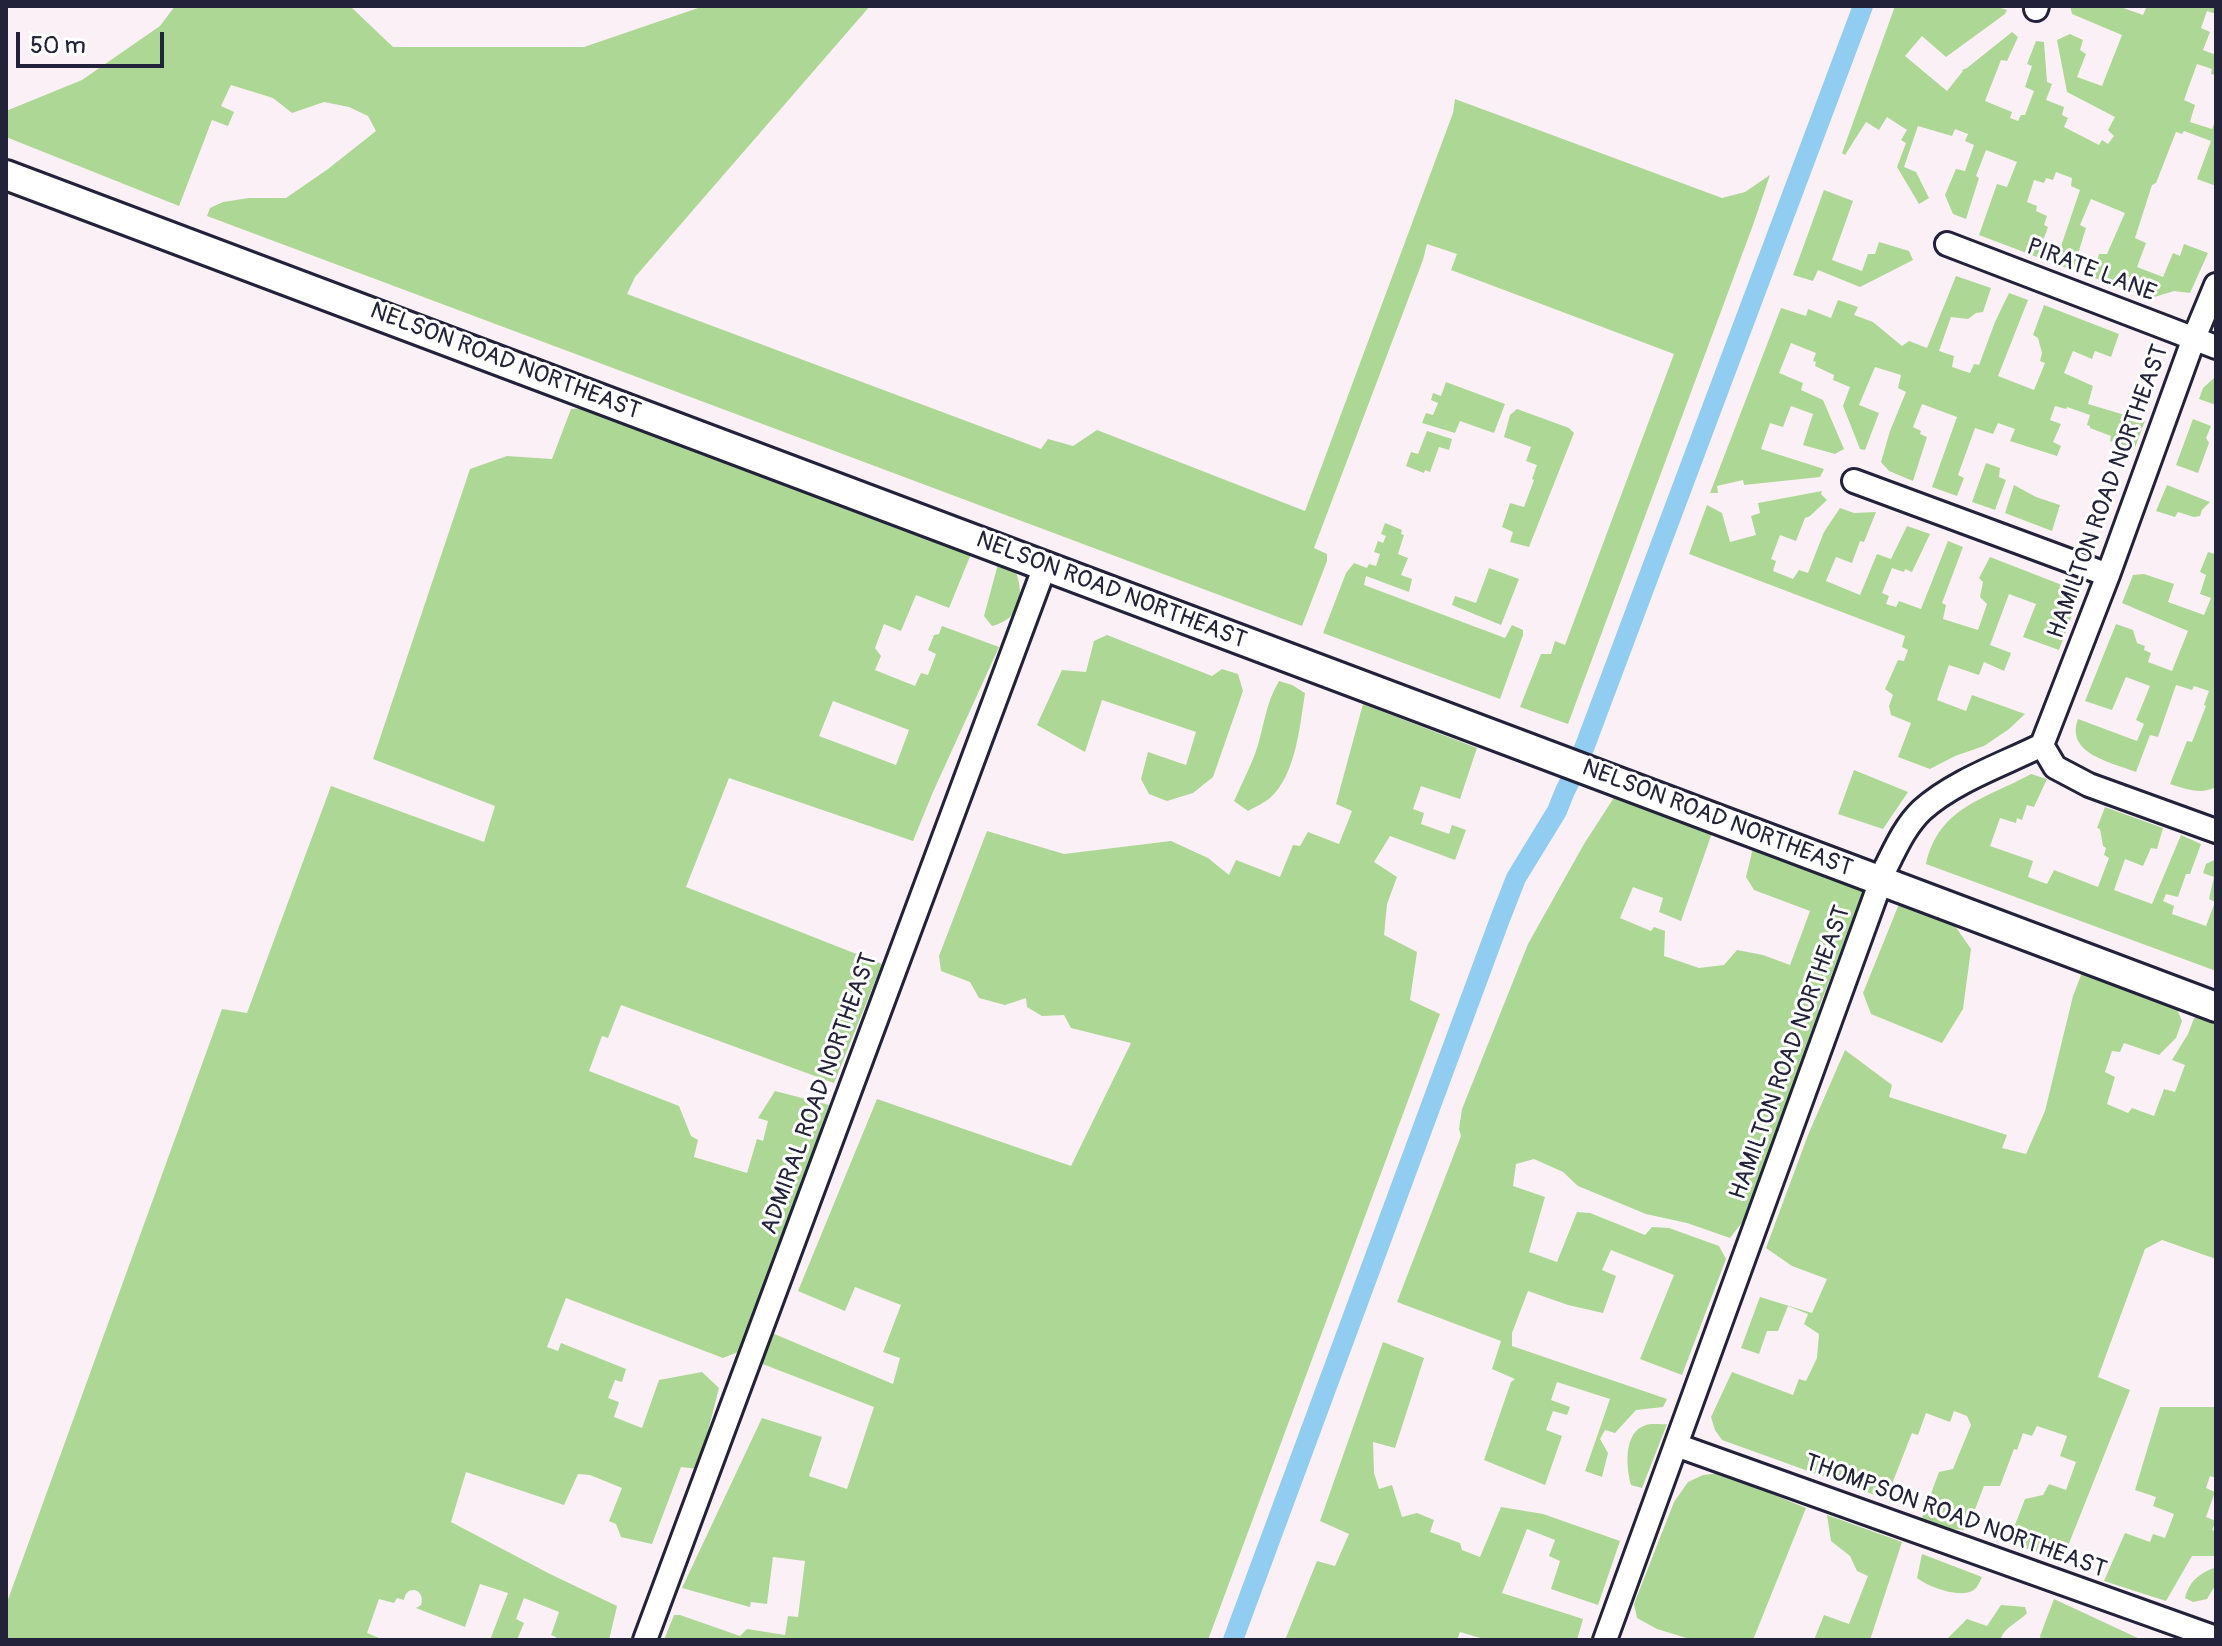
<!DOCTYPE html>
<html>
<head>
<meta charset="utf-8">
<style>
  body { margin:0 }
  #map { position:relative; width:2222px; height:1646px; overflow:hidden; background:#fbf0f5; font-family:Pangolin,sans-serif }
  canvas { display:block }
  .frame { position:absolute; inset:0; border:8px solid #22223b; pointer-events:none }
  .scale { position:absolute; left:16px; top:32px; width:148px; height:36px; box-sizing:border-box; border:4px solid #22223b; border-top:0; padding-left:10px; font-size:24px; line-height:28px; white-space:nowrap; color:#22223b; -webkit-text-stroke:6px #fff; paint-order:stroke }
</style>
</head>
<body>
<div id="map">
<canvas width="2222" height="1646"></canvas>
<div class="frame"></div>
<div class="scale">50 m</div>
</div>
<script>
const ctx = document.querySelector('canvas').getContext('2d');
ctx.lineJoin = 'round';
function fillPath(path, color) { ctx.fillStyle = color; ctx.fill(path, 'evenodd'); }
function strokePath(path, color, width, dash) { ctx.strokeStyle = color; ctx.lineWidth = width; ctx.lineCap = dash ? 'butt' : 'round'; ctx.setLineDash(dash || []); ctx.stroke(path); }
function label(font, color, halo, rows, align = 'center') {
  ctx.font = font + ' Pangolin,sans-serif'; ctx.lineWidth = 6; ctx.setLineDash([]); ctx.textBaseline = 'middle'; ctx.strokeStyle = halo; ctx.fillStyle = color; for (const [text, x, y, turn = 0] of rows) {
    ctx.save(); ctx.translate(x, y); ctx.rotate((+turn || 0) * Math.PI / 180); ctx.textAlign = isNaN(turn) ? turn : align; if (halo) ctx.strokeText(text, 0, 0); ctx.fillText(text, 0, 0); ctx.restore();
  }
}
fillPath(new Path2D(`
  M 175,6 L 350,6 L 393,47 L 584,47 L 704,6 L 870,6 L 635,277 L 627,294 L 1041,449 L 1048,439 L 1073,446 L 1097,430 L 1305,511 L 1453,113 L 1455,99 L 1722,198 L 1745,192 L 1770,175 L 1753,225 L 1568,724 L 1520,707 L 1541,654 L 1551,654 L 1555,641 L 1565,645 L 1674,354 L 1451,270 L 1457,254 L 1427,244 L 1423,260 L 1314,548 L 1327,554 L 1327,561 L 1302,626 L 207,216 L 210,208 L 223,202 L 249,198 L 286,198 L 328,169 L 376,131 L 368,116 L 349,107 L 324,102 L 292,113 L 273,98 L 231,85 L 221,106 L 234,112 L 228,126 L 212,120 L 179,206 L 6,137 L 6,111 L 82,80 L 160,26 Z
  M 1895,6 L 1994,6 L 2007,10 L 2005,14 L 1946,57 L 1922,36 L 1905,56 L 1947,91 L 1963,71 L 1962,70 L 1967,68 L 2012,32 L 2018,37 L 2007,61 L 2001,60 L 1985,101 L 2012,112 L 2010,118 L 2018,121 L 2021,115 L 2025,115 L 2034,91 L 2025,87 L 2032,66 L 2027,64 L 2036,41 L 2044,42 L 2047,82 L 2052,84 L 2046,100 L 2064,107 L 2062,115 L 2068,118 L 2064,127 L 2099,145 L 2102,140 L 2108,144 L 2114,136 L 2108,130 L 2115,117 L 2067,92 L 2057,40 L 2070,34 L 2083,40 L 2080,50 L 2086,54 L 2077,77 L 2102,86 L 2122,35 L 2072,14 L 2070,6 L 2118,6 L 2143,15 L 2147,6 L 2216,6 L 2216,14 L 2207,11 L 2201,28 L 2210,32 L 2203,50 L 2216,55 L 2216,75 L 2211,74 L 2212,69 L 2197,64 L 2184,100 L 2195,105 L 2190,122 L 2212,129 L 2216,119 L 2216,186 L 2197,179 L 2211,141 L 2184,131 L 2182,134 L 2176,132 L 2156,183 L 2152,185 L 2135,238 L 2146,243 L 2137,267 L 2163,277 L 2173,253 L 2180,256 L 2184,244 L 2208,253 L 2190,293 L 2174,291 L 2151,298 L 2092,277 L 2099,254 L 2107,254 L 2125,213 L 2091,199 L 2080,225 L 2086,228 L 2073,270 L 2055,264 L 2080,190 L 2071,186 L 2072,178 L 2056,172 L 2053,180 L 2046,178 L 2044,183 L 2034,180 L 2027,202 L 2037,206 L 2036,211 L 2047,216 L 2044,225 L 2048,227 L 2037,257 L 1979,235 L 1997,184 L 2007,187 L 2017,162 L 1986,150 L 1976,176 L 1979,178 L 1966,219 L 1953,214 L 1945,195 L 1956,169 L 1965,171 L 1974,145 L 1965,141 L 1968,134 L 1955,129 L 1952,136 L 1918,126 L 1904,167 L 1916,172 L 1929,198 L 1919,204 L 1897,167 L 1906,143 L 1901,140 L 1907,130 L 1887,117 L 1879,130 L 1866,122 L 1845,155 L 1842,153 Z
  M 1824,190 L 1853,201 L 1832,260 L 1862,271 L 1868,254 L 1875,254 L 1879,242 L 1909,251 L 1913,260 L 1860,287 L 1818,270 L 1813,281 L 1793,275 Z
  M 1956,276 L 1991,288 L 1983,312 L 1976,313 L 1968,319 L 1951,317 L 1939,351 L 1954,356 L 1952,367 L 1970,373 L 1974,364 L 1979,365 L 1995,322 L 2009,293 L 2028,300 L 1998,376 L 2034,390 L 2045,363 L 2040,361 L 2042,353 L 2038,338 L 2033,335 L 2044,305 L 2119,334 L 2111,357 L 2095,351 L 2092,359 L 2073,351 L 2064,373 L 2093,386 L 2088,404 L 2145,421 L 2134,450 L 2110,441 L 2111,436 L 2090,428 L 2090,426 L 2087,425 L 2090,415 L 2067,407 L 2066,409 L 2055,406 L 2050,420 L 2061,424 L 2053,442 L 2061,446 L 2057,456 L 2010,441 L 2015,429 L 1998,423 L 1993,434 L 1975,428 L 1958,475 L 1964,478 L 1957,496 L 1932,487 L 1957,417 L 1922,404 L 1913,427 L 1921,431 L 1920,434 L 1927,437 L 1913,481 L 1889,471 L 1881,462 L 1890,431 L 1906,392 L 1898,388 L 1901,375 L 1875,367 L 1859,405 L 1879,413 L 1865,450 L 1860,449 L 1843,406 L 1850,387 L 1833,380 L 1834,375 L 1815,366 L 1816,362 L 1813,361 L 1816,353 L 1791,343 L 1779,373 L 1803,383 L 1801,390 L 1823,400 L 1844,449 L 1835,454 L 1803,445 L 1813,414 L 1791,406 L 1783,427 L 1770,423 L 1761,449 L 1824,469 L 1820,477 L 1744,485 L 1743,480 L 1717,486 L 1718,493 L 1710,493 L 1781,308 L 1806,316 L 1808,309 L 1831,318 L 1838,300 L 1858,307 L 1854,315 L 1873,322 L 1902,346 L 1909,341 L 1927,348 Z
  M 2214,378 L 2216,378 L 2216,405 L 2199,399 L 2203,388 Z
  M 1446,382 L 1505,404 L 1494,433 L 1460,421 L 1455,433 L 1422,423 L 1426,413 L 1433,415 L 1438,403 L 1431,400 L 1433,393 L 1441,396 Z
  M 600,407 L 970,546 L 971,554 L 949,608 L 916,595 L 901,631 L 884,624 L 875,648 L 881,656 L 875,670 L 915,686 L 921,673 L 928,675 L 936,654 L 928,650 L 934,635 L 939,634 L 942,626 L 999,647 L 933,792 L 913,841 L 729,778 L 686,887 L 882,964 L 834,1083 L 621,1005 L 608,1038 L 602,1036 L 589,1071 L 679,1106 L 691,1136 L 698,1140 L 694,1157 L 747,1173 L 757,1139 L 763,1141 L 768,1121 L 758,1118 L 775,1091 L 829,1105 L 743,1350 L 723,1358 L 566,1298 L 547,1347 L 558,1351 L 561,1343 L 626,1369 L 622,1382 L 615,1380 L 608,1398 L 619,1402 L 614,1417 L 642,1428 L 659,1380 L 702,1372 L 719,1388 L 698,1469 L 681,1467 L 652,1544 L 621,1537 L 616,1524 L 609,1521 L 622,1488 L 590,1475 L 578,1474 L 564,1505 L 466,1472 L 451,1522 L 550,1574 L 617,1606 L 609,1640 L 555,1640 L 556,1637 L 551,1635 L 559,1612 L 524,1598 L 516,1619 L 524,1623 L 517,1640 L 490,1640 L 508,1593 L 480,1584 L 465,1627 L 416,1608 L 421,1605 C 426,1588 406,1584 404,1600 L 397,1598 L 394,1603 L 379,1599 L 367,1633 L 384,1640 L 6,1640 L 6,1605 L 222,1009 L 247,1013 L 331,786 L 484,842 L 495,806 L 373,759 L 470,469 L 507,456 L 552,459 L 571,409 ZM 833,701 L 909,730 L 896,765 L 819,736 Z
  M 1517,409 L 1569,428 L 1574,433 L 1529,547 L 1510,542 L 1513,532 L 1502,527 L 1510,503 L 1524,507 L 1534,480 L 1532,479 L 1537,465 L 1526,461 L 1531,447 L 1504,437 L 1510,415 Z
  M 2193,419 L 2211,426 L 2206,438 L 2209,443 L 2198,473 L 2176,465 Z
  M 1427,431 L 1452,439 L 1449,450 L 1439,447 L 1430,472 L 1425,470 L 1424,473 L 1406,466 L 1411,452 L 1418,454 Z
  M 1986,463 L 2000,468 L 1999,477 L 2006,480 L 1995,510 L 1972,502 Z
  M 2014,485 L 2036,497 L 2060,505 L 2052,531 L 2005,513 Z
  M 2167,485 L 2210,502 L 2202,510 L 2200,516 L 2194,517 L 2178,512 L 2175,517 L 2156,511 Z
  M 1822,491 L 1821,494 L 1827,500 L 1810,516 L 1805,518 L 1796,541 L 1780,535 L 1771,559 L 1776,561 L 1773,571 L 1793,579 L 1799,570 L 1808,573 L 1824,532 L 1840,508 L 1854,513 L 1876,512 L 1864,542 L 1860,541 L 1852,563 L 1836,557 L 1826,581 L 1860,595 L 1877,554 L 1891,559 L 1907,526 L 1930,534 L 1912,572 L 1905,569 L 1904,572 L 1892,568 L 1882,593 L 1889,596 L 1886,604 L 1896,607 L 1899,601 L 1921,609 L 1948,541 L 1963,547 L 1942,603 L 1946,605 L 1943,619 L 1978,630 L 1987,604 L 1980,597 L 1983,582 L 1979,578 L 1990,557 L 2062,585 L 2075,607 L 2059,650 L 2023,637 L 2036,604 L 2009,594 L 1990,645 L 2011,653 L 2004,671 L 1984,662 L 1979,675 L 1949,665 L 1937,700 L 1966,711 L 1972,695 L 2025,714 L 2009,729 L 1984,746 L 1955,756 L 1930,769 L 1898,757 L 1911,723 L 1891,715 L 1889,706 L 1893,695 L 1885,689 L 1898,660 L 1904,661 L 1908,650 L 1902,647 L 1905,636 L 1689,554 L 1707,505 L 1722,513 L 1730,542 L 1756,535 L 1751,516 L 1760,513 L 1758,503 Z
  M 1385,523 L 1402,530 L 1401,534 L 1404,535 L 1398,554 L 1408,558 L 1401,575 L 1412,579 L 1409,592 L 1366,576 L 1364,585 L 1505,638 L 1512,625 L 1523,630 L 1523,635 L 1500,699 L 1323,633 L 1346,573 L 1354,563 L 1367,568 L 1369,564 L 1376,566 L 1380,554 L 1374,552 L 1378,541 L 1383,543 L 1386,536 L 1381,534 Z
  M 2208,552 L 2215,554 L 2216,552 L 2216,787 C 2200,795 2186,789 2170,784 L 2187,741 L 2192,742 L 2206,706 L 2204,705 L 2209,691 L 2194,686 L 2192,690 L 2176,685 L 2158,737 L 2150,735 L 2136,772 C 2111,762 2065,754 2078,719 L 2137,741 L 2144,724 L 2136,720 L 2150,686 L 2126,677 L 2112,710 L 2085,701 L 2116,624 L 2133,630 L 2137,643 L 2145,646 L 2144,650 L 2151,653 L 2148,662 L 2172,671 L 2188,631 L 2122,603 L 2133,575 L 2144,574 L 2174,584 L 2168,602 L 2204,615 L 2211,598 L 2200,594 L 2206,575 L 2200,572 Z
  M 998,564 L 1015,570 C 1025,594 1021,619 992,626 L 984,616 Z
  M 1489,568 L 1519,579 L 1501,625 L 1452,605 L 1455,596 L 1476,603 Z
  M 1107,635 L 1212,676 L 1222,669 L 1238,674 L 1243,691 L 1213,777 L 1193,793 L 1167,801 L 1149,794 L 1141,779 L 1148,752 L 1186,765 L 1196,732 L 1102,700 L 1085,752 L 1037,725 L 1062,670 L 1086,672 L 1094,641 Z
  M 1279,681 L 1292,685 L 1305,693 C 1300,725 1296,775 1270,798 C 1264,803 1255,807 1248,811 L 1234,801 C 1241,785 1249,770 1255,754 C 1264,729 1265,704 1279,681 Z
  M 1363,704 L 1477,748 L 1460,799 L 1421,786 L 1413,809 L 1424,813 L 1421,824 L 1449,834 L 1452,825 L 1466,830 L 1455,860 L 1390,836 L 1374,862 L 1397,877 L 1387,904 L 1384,935 L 1417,952 L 1410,1000 L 1440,1014 L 1208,1640 L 664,1640 L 674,1615 L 680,1615 L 740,1636 L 747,1629 L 785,1635 L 788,1616 L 798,1617 L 805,1561 L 773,1557 L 767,1604 L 751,1602 L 750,1607 L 682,1588 L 762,1418 L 822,1437 L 809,1476 L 847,1489 L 874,1407 L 760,1363 L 772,1333 L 893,1384 L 900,1358 L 883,1352 L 901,1305 L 855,1287 L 845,1311 L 798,1291 L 877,1099 L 1071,1166 L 1131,1043 L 1071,1028 L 1064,1015 L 1042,1016 L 1027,1007 L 1026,998 L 1005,1005 L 979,998 L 970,982 L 941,971 L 939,956 L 987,831 L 1064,854 L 1171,841 L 1208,858 L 1229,875 L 1236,860 L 1280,877 L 1293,845 L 1300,846 L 1308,832 L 1339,844 L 1352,811 L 1336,804 Z
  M 1854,770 L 1908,792 L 1883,829 L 1838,814 Z
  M 2031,774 L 2047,779 L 2034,807 L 2027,805 L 2022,820 L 2017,818 L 2016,823 L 2000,818 L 1990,846 L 2033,861 L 2028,877 L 2047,884 L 2054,870 L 2098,887 L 2109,858 L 2104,855 L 2106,848 L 2103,846 L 2100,829 L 2097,828 L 2105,807 L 2163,828 L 2157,849 L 2151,848 L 2143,866 L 2125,859 L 2114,890 L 2152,904 L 2181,835 L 2201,844 L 2190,874 L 2186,874 L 2178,897 L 2166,894 L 2163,901 L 2174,906 L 2172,914 L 2206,926 L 2215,902 L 2209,899 L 2214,877 L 2203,873 L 2206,864 L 2216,859 L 2216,971 L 1926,864 C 1939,806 1986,799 2031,774 Z
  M 1615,796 L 1712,833 L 1681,921 L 1659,912 L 1663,898 L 1633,887 L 1620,918 L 1651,931 L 1654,927 L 1665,931 L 1664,956 L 1699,968 L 1724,965 L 1737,950 L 1763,955 L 1790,965 L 1810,911 L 1754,890 L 1746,877 L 1753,848 L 1864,891 L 1818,1010 L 1824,1013 L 1754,1207 L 1730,1238 L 1687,1223 L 1646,1214 L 1578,1186 L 1563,1172 L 1534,1159 L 1516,1164 L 1513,1186 L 1545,1197 L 1529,1252 L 1557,1262 L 1577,1212 L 1590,1213 L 1645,1235 L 1652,1227 L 1669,1228 L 1719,1246 L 1726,1259 L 1682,1375 L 1640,1359 L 1674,1275 L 1611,1250 L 1602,1270 L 1616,1276 L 1603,1313 L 1568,1305 L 1528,1291 L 1512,1333 L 1512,1346 L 1667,1399 L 1663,1407 L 1636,1410 L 1615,1433 L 1605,1430 L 1600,1439 L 1608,1453 L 1602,1477 L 1585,1471 L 1610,1399 L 1557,1382 L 1551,1400 L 1570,1407 L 1567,1415 L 1553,1411 L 1546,1430 L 1562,1436 L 1545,1485 L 1484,1460 L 1511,1382 L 1515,1379 L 1492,1369 L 1501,1341 L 1397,1302 L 1461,1136 L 1459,1129 L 1462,1109 L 1528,944 L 1584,844 Z
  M 1899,904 L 1955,926 L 1971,949 L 1963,1009 L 1942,1043 L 1871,1014 L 1863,993 Z
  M 2083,970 L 2174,1002 L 2182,1021 L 2176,1038 L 2159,1055 L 2124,1043 L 2120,1052 L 2112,1051 L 2105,1072 L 2115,1077 L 2107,1104 L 2128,1113 L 2132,1108 L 2154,1116 L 2164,1089 L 2175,1092 L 2185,1065 L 2172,1060 L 2188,1034 L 2195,1016 L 2216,1024 L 2216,1259 L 2162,1240 L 2145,1249 L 2098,1377 L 2130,1390 L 2064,1556 L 2046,1555 L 2008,1543 L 2025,1499 L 2043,1495 L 2049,1484 L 2066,1490 L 2076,1462 L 2060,1456 L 2067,1436 L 2037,1426 L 2032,1436 L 2023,1433 L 2017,1450 L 2014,1449 L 2000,1486 L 1984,1486 L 1967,1530 L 1949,1529 L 1922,1518 L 1939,1472 L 1953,1469 L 1971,1425 L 1967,1416 L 1954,1411 L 1950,1422 L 1926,1413 L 1918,1435 L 1912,1433 L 1886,1499 L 1722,1440 L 1715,1430 L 1711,1417 L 1732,1372 L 1793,1395 L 1799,1379 L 1806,1381 L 1817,1358 L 1819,1334 L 1804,1324 L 1808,1314 L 1788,1306 L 1778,1331 L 1767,1331 L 1759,1354 L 1741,1348 L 1760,1297 L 1812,1313 L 1827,1279 L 1792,1266 L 1766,1248 L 1808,1135 L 1845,1050 L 1892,1085 L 1889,1097 L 2007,1135 L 2002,1148 L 2026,1154 L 2045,1111 L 2073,996 Z
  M 1383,1342 L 1424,1358 L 1395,1448 L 1373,1442 L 1374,1473 L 1379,1489 L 1392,1485 L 1402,1517 L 1417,1513 L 1434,1520 L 1430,1532 L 1460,1543 L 1462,1550 L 1480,1557 L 1501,1507 L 1543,1514 L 1620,1541 L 1598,1605 L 1551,1589 L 1560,1561 L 1549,1556 L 1555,1540 L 1527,1529 L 1502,1593 L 1583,1619 L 1577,1640 L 1487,1640 L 1460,1632 L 1457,1640 L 1285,1640 L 1317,1561 L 1335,1566 L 1349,1534 L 1320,1521 Z
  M 2160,1407 L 2216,1407 L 2216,1478 L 2210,1476 L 2206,1488 L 2215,1492 L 2206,1517 L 2216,1521 L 2212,1530 L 2216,1531 L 2216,1556 L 2192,1556 L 2166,1601 L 2104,1581 L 2125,1533 L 2150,1542 L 2153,1534 L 2165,1538 L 2174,1514 L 2153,1506 L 2156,1497 L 2135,1490 Z
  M 1667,1424 L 1642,1488 L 1631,1485 C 1626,1467 1623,1432 1646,1425 C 1652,1423 1661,1425 1667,1424 Z
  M 1721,1473 L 1806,1508 L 1753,1640 L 1693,1640 L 1657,1629 L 1637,1618 L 1634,1604 L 1674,1502 L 1688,1482 L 1703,1475 Z
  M 1827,1515 L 1902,1542 L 1870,1640 L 1814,1640 L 1824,1615 L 1849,1624 L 1868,1576 L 1857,1571 L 1850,1556 L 1831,1541 Z
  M 1922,1554 L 1982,1577 C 1980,1581 1978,1586 1975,1589 C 1962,1600 1929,1587 1917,1578 Z
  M 2214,1568 L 2216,1569 L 2216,1584 L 2207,1599 L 2193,1602 L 2185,1598 C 2189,1582 2198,1574 2214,1568 Z
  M 2054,1599 L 2142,1640 L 2041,1640 L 2040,1636 Z
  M 2001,1605 L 2025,1607 L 2027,1613 C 2020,1621 2005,1627 2001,1638 L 1988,1640 L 1946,1640 L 1967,1619 L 1987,1626 Z`), '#add794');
strokePath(new Path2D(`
  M 1233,1640 L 1500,919 L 1516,878 L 1557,811 L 1565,791 L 1577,767 L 1863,6`), '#90cdf0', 20);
const minor = new Path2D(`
  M 2036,9 L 2037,6
  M 1947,244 L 2216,347
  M 1854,481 L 2108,575
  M 2042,745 L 2055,767 L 2089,785 L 2216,831
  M 1676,1445 L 2216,1638
  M 645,1640 L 1045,566
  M 1605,1640 L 1886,867 C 1896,847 1906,825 1922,810 C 1954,781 2004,764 2042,745 L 2108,575 L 2194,338 L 2216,285`);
const tertiary = new Path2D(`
  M 6,175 L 2216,1007`);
strokePath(minor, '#22223b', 28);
strokePath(tertiary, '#22223b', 34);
strokePath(minor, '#fff', 22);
strokePath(tertiary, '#fff', 28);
label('24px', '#22223b', '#fff', [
  ["PIRATE LANE",2091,271,21],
  ["NELSON ROAD NORTHEAST",505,362,21],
  ["HAMILTON ROAD NORTHEAST",2109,492,-70],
  ["NELSON ROAD NORTHEAST",1111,591,21],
  ["NELSON ROAD NORTHEAST",1717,819,21],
  ["HAMILTON ROAD NORTHEAST",1791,1053,-70],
  ["ADMIRAL ROAD NORTHEAST",820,1094,-70],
  ["THOMPSON ROAD NORTHEAST",1955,1517,20]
]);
</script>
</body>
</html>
